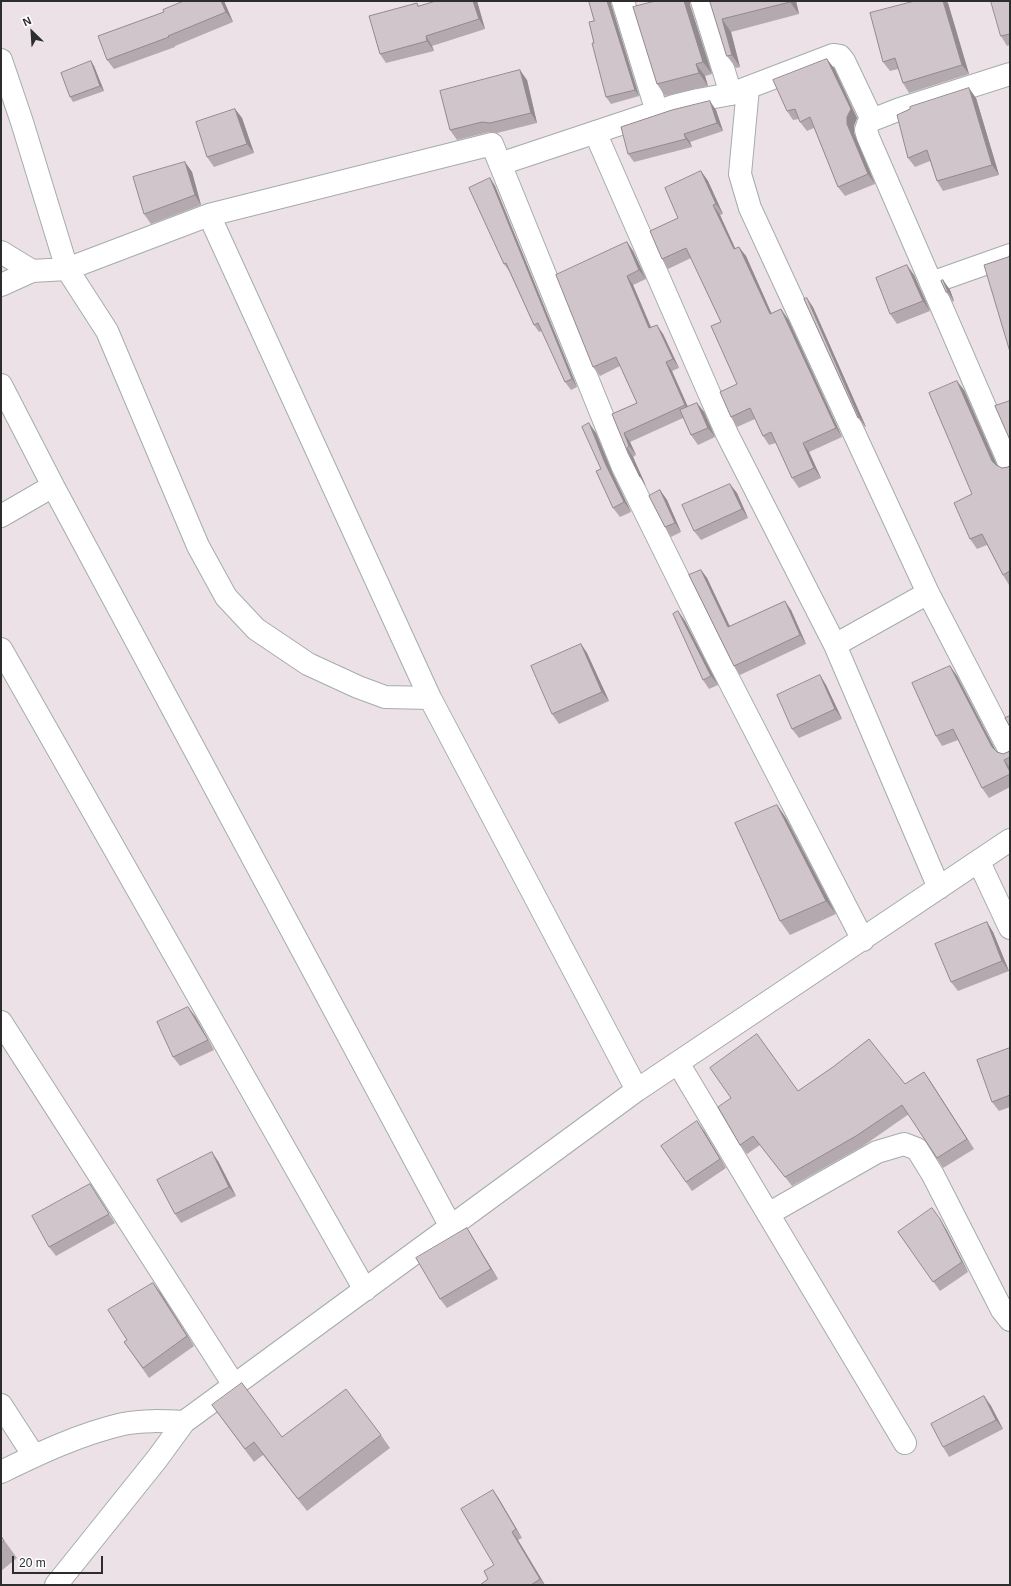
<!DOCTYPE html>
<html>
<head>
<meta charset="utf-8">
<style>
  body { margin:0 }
  #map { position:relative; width:1011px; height:1586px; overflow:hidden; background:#ede1e8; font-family:Helvetica,sans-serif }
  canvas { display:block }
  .frame { position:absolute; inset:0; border:2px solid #2d2d2d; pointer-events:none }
  .north { position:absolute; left:12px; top:12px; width:40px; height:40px; -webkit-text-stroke:3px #fff; paint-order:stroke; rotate:335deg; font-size:11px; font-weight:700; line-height:16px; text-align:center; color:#2d2d2d }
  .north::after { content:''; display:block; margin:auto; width:14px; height:18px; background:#2d2d2d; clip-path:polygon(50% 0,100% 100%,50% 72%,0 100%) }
  .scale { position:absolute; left:12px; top:1556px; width:91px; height:18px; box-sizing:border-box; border:2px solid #2d2d2d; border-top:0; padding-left:5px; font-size:12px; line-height:14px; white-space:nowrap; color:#2d2d2d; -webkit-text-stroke:3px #fff; paint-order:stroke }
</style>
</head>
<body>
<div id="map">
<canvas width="1011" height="1586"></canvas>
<div class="frame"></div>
<div class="north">N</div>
<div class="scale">20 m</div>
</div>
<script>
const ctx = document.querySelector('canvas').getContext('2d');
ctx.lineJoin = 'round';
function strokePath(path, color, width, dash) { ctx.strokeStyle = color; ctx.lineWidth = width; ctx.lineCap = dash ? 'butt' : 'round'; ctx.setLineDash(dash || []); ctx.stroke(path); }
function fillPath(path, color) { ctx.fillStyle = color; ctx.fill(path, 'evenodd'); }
const minor = new Path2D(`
  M 623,1 L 657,112
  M 702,1 L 731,94
  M 1,60 L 22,122 L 67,269 L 32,271 L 1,285
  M 1010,74 L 900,109 L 872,120 L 868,124 L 866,130 L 868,137 L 1010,465
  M 748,88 L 740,174 L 750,208 L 928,593 L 1010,751
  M 595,132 L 727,434 L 835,645 L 939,888
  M 500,164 L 674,106 L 698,100 L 731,94 L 833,55 L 840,56 L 844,61 L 872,120
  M 209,215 L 430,698
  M 1,252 L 32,271
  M 931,283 L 1010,255
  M 1,385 L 53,486 L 451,1227
  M 1,516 L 53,486
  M 835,645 L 928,593
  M 1,649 L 365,1290
  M 979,862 L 1010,928
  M 1,1022 L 234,1385
  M 678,1063 L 905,1443
  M 637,1090 L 430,698 L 385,697 L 358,687 L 308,664 L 256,629 L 226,597 L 198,546 L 107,331 L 67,269 L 209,215 L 492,144 L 623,467 L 716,655 L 863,940
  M 768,1214 L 877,1152 L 904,1144 L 917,1149 L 933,1175 L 1002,1310 L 1010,1320
  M 1,1405 L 34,1456
  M 1,1472 C 40,1453 80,1434 123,1424 C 143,1420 163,1421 184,1422
  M 56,1585 L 157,1459 L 184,1422 L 637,1090 L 1010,840`);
strokePath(minor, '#a3adaa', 24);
strokePath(minor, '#fff', 22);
fillPath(new Path2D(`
  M 224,1 L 233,22 L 175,46 L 175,47 L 114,69 L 107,60 Z
  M 477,1 L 485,29 L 432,46 L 434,51 L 386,63 L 380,54 L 417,3 L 419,6 Z
  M 589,1 L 611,1 L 611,4 L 639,96 L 611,104 L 606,97 L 594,43 L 594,21 Z
  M 656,1 L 690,1 L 690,5 L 712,74 L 705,76 L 708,86 L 665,96 L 657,84 Z
  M 710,1 L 796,1 L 799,14 L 731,32 L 740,67 L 736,68 L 727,56 Z
  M 1010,1 L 1010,45 L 1007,46 L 1001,36 Z
  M 948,3 L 969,74 L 909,93 L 903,83 L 898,69 L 890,71 L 883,62 Z
  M 91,61 L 94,66 L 104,91 L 73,102 L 70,97 Z
  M 834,68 L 857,118 L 854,126 L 854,133 L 875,184 L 845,196 L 838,187 L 814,128 L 807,131 L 800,122 L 799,119 L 793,120 L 787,111 Z
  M 527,80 L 537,123 L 497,133 L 489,132 L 457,140 L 450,130 Z
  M 976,98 L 999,175 L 943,191 L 937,181 L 930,161 L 915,167 L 908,158 Z
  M 235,109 L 242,118 L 254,153 L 214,167 L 207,157 Z
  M 716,110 L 723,131 L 690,142 L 692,147 L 634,162 L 628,154 Z
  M 185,162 L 192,172 L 201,205 L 151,224 L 144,214 Z
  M 701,171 L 708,181 L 723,214 L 720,215 L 735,248 L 746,256 L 772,314 L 788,319 L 842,437 L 809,452 L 821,478 L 799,488 L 792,478 L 776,443 L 769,445 L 763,436 L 755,419 L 737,427 L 731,417 L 737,384 L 721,322 L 691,258 L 668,269 L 662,259 L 678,218 Z
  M 490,178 L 495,186 L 577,387 L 571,390 L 565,382 L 542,331 L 539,332 L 534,325 L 509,271 L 504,264 Z
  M 627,242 L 633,251 L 646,279 L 633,285 L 651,327 L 663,334 L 679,368 L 672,371 L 688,407 L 697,403 L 704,412 L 715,437 L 698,445 L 691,435 L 683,418 L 630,442 L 636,455 L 633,457 L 646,486 L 628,453 L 612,414 L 637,403 L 620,366 L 600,376 L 593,367 Z
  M 914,275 L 930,311 L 897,324 L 890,314 Z
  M 943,280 L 950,290 L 954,301 L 953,302 L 946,292 Z
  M 813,307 L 866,427 L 865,427 L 858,418 Z
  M 964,390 L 997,466 L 1002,468 L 1008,467 L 1010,465 L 1010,585 L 1009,585 L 1003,575 L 987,545 L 977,549 L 970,539 L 972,494 Z
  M 596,433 L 612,472 L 631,512 L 620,517 L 613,508 L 601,469 Z
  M 660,490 L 667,500 L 681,532 L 671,537 L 665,527 Z
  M 737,493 L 748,518 L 701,540 L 694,531 Z
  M 701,570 L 707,578 L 730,626 L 791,610 L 806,644 L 740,675 L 734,666 Z
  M 678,611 L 685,621 L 718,685 L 709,689 L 703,680 Z
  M 581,644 L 587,653 L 609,701 L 559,724 L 552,714 Z
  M 950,666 L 957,676 L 996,751 L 997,752 L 1003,754 L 1010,751 L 1010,787 L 989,798 L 982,788 L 958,740 L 942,746 L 936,736 Z
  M 820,675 L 826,685 L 842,719 L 799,738 L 792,729 Z
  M 777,805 L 786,818 L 836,914 L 790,935 L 780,921 Z
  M 987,922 L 993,932 L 1009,971 L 958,991 L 951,982 Z
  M 195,1016 L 214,1050 L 180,1066 L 173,1057 Z
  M 1010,1048 L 1010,1107 L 999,1111 L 992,1102 Z
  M 924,1072 L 974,1149 L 943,1168 L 909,1114 L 863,1146 L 792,1186 L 760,1145 L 747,1154 L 740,1145 L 798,1091 L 905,1084 Z
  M 704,1131 L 726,1168 L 692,1191 L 661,1146 Z
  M 218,1161 L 236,1196 L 181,1223 L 175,1214 Z
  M 96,1194 L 115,1223 L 56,1256 L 49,1247 Z
  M 467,1228 L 473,1238 L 498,1279 L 447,1308 L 440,1299 Z
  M 946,1229 L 968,1272 L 940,1291 L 898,1232 Z
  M 160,1292 L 194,1346 L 149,1378 L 124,1342 L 127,1340 Z
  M 984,1396 L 991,1406 L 1003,1429 L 949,1457 L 943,1447 Z
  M 212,1405 L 282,1437 L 381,1435 L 390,1448 L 307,1511 L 263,1455 L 254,1462 Z
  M 493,1490 L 499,1499 L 522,1538 L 518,1540 L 545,1585 L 480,1585 L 488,1579 L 494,1565 Z
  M 1,1536 L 17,1558 L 1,1571 Z`), '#b3a9af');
fillPath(new Path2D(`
  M 221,1 L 224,1 L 233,22 L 226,12 Z
  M 473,1 L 477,1 L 485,29 L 479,19 Z
  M 607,1 L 611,1 L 611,4 L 639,96 L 635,90 Z
  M 684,1 L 690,1 L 690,5 L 712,74 L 703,62 Z
  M 790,1 L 796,1 L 799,14 L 790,2 Z
  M 943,1 L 946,1 L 948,3 L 969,74 L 962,65 Z
  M 722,19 L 731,32 L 740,67 L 732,55 Z
  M 426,36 L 432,46 L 434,51 L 427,41 Z
  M 827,59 L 834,68 L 857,118 L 854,126 L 854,133 L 875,184 L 868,174 L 847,124 Z
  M 91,61 L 94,66 L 104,91 L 100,86 Z
  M 696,64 L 705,76 L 708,86 L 699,73 Z
  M 520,70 L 527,80 L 537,123 L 531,113 Z
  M 969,88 L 976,98 L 999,175 L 992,165 Z
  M 710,101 L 716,110 L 723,131 L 717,123 Z
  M 235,109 L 242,118 L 254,153 L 247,144 Z
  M 684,134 L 690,142 L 692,147 L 686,139 Z
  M 185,162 L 192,172 L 201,205 L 195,195 Z
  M 701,171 L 708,181 L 723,214 L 716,204 Z
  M 490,178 L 495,186 L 577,387 L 572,379 Z
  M 713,205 L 720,215 L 740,259 L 734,249 Z
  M 627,242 L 633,251 L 646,279 L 639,270 Z
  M 739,247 L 746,256 L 776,324 L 770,314 Z
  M 907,265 L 914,275 L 930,311 L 923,301 Z
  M 627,276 L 633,285 L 655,337 L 649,328 Z
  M 943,280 L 950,290 L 954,301 L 948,292 Z
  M 807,298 L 813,307 L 866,427 L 859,417 Z
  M 781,309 L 788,319 L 842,437 L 836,428 Z
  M 657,325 L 663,334 L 679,368 L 673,359 Z
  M 666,362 L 672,371 L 691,414 L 685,405 Z
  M 957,381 L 964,390 L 999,470 L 992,461 Z
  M 697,403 L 704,412 L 715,437 L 708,428 Z
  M 589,423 L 596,433 L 612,472 L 631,512 L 624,502 L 605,463 Z
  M 624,433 L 630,442 L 636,455 L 629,446 Z
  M 803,443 L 809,452 L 821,478 L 814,468 Z
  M 627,448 L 633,457 L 646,486 L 640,477 Z
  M 730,484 L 737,493 L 748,518 L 742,509 Z
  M 660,490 L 667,500 L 681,532 L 675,523 Z
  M 701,570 L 707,578 L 734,636 L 728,627 Z
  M 785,601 L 791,610 L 806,644 L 800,635 Z
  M 678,611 L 685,621 L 718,685 L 711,676 Z
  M 581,644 L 587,653 L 609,701 L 602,692 Z
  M 950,666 L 957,676 L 999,757 L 992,747 Z
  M 820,675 L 826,685 L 842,719 L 835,709 Z
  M 1004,760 L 1010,768 L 1010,772 Z
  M 777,805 L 786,818 L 836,914 L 826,901 Z
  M 987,922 L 993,932 L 1009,971 L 1002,961 Z
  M 188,1007 L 195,1016 L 214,1050 L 208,1040 Z
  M 924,1072 L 931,1082 L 974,1149 L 967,1139 Z
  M 697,1121 L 704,1131 L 726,1168 L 720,1159 Z
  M 212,1152 L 218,1161 L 236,1196 L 229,1187 Z
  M 940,1219 L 946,1229 L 968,1272 L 962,1262 Z
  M 467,1228 L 473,1238 L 498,1279 L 491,1269 Z
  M 153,1283 L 160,1292 L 194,1346 L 187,1336 Z
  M 984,1396 L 991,1406 L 1003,1429 L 996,1420 Z
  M 493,1490 L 499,1499 L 522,1538 L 516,1529 Z
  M 512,1532 L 518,1540 L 545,1585 L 540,1579 Z`), '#928a8e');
const building = new Path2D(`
  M 184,1 L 221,1 L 226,12 L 168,36 L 169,37 L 107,60 L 98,36 L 164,12 L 163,10 Z
  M 436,1 L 473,1 L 479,19 L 426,36 L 427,41 L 380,54 L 369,16 L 417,3 L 418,6 Z
  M 589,1 L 607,1 L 635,90 L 606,97 L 592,43 L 594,43 L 589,22 L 594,21 Z
  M 656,1 L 684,1 L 703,62 L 696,64 L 699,73 L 657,84 L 633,7 Z
  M 710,1 L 790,1 L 790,2 L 722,19 L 732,55 L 727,56 Z
  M 915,1 L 943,1 L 962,65 L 903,83 L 895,58 L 883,62 L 870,13 Z
  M 991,1 L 1010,1 L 1010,34 L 1001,36 Z
  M 827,59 L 851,109 L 847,117 L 847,124 L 868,174 L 838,187 L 810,117 L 800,122 L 795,109 L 787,111 L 773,80 Z
  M 91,61 L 100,86 L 70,97 L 61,73 Z
  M 520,70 L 531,113 L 490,123 L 482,122 L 450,130 L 440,91 Z
  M 969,88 L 992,165 L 937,181 L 927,150 L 908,158 L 897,115 L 910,109 L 910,107 Z
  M 710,101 L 717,123 L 684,134 L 686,139 L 628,154 L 621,127 L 672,110 Z
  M 235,109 L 247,144 L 207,157 L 196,122 Z
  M 185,162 L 195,195 L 144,214 L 133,177 Z
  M 701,171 L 716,204 L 713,205 L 734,249 L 739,247 L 770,314 L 781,309 L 836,428 L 803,443 L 814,468 L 792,478 L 771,432 L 763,436 L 750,408 L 731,417 L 720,392 L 737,384 L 711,326 L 721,322 L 686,248 L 662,259 L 650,231 L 678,218 L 665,188 Z
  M 490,178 L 572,379 L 565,382 L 538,323 L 534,325 L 506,263 L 504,264 L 469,188 Z
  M 627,242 L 639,270 L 627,276 L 649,328 L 657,325 L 673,359 L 666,362 L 685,405 L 624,433 L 629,446 L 627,448 L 640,477 L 628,453 L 612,414 L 637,403 L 616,357 L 593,367 L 556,275 Z
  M 1010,255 L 1010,352 L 984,265 L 1008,257 Z
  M 907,265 L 923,301 L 890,314 L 876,278 Z
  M 943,280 L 948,292 L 946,292 L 941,281 Z
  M 807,298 L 859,417 L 858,418 L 804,299 Z
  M 957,381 L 992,461 L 996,465 L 1002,468 L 1008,467 L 1010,465 L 1010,571 L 1003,575 L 982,534 L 970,539 L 954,503 L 972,494 L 929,393 Z
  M 1010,401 L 1010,440 L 995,406 Z
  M 697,403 L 708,428 L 691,435 L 680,410 Z
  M 589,423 L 605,463 L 624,502 L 613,508 L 596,471 L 601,469 L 582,427 Z
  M 730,484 L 742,509 L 694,531 L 682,505 Z
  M 660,490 L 675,523 L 665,527 L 649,496 Z
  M 701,570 L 728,627 L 785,601 L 800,635 L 734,666 L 689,575 Z
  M 678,611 L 711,676 L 703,680 L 673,614 Z
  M 581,644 L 602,692 L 552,714 L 531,666 Z
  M 950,666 L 992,747 L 997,752 L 1003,754 L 1010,751 L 1010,757 L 1004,760 L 1010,772 L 1010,774 L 982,788 L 953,729 L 936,736 L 912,683 Z
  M 820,675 L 835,709 L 792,729 L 777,695 Z
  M 1010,716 L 1010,727 L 1005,718 Z
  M 777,805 L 826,901 L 780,921 L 735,823 Z
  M 987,922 L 1002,961 L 951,982 L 935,944 Z
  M 188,1007 L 208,1040 L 173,1057 L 157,1022 Z
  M 757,1034 L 798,1091 L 833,1067 L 869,1039 L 905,1084 L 924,1072 L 967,1139 L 937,1158 L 902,1105 L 856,1136 L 785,1177 L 753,1136 L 740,1145 L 718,1107 L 731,1098 L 710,1068 Z
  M 1010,1048 L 1010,1095 L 992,1102 L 977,1060 Z
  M 697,1121 L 720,1159 L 686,1182 L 661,1146 Z
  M 212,1152 L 229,1187 L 175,1214 L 157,1180 Z
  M 90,1184 L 109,1214 L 49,1247 L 32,1216 Z
  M 932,1208 L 940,1219 L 962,1262 L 933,1282 L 898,1232 Z
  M 467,1228 L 491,1269 L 440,1299 L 416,1258 Z
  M 153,1283 L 187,1336 L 143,1368 L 124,1342 L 127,1340 L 108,1310 Z
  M 242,1383 L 282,1437 L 346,1389 L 381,1435 L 298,1499 L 254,1442 L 245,1449 L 212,1405 Z
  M 984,1396 L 996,1420 L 943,1447 L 931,1424 Z
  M 493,1490 L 516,1529 L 512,1532 L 540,1579 L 531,1585 L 480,1585 L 488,1579 L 484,1571 L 494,1565 L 461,1509 Z
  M 1,1536 L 4,1541 L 1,1543 Z`);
fillPath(building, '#d0c5cb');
strokePath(building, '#928a8e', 1);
</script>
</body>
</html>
